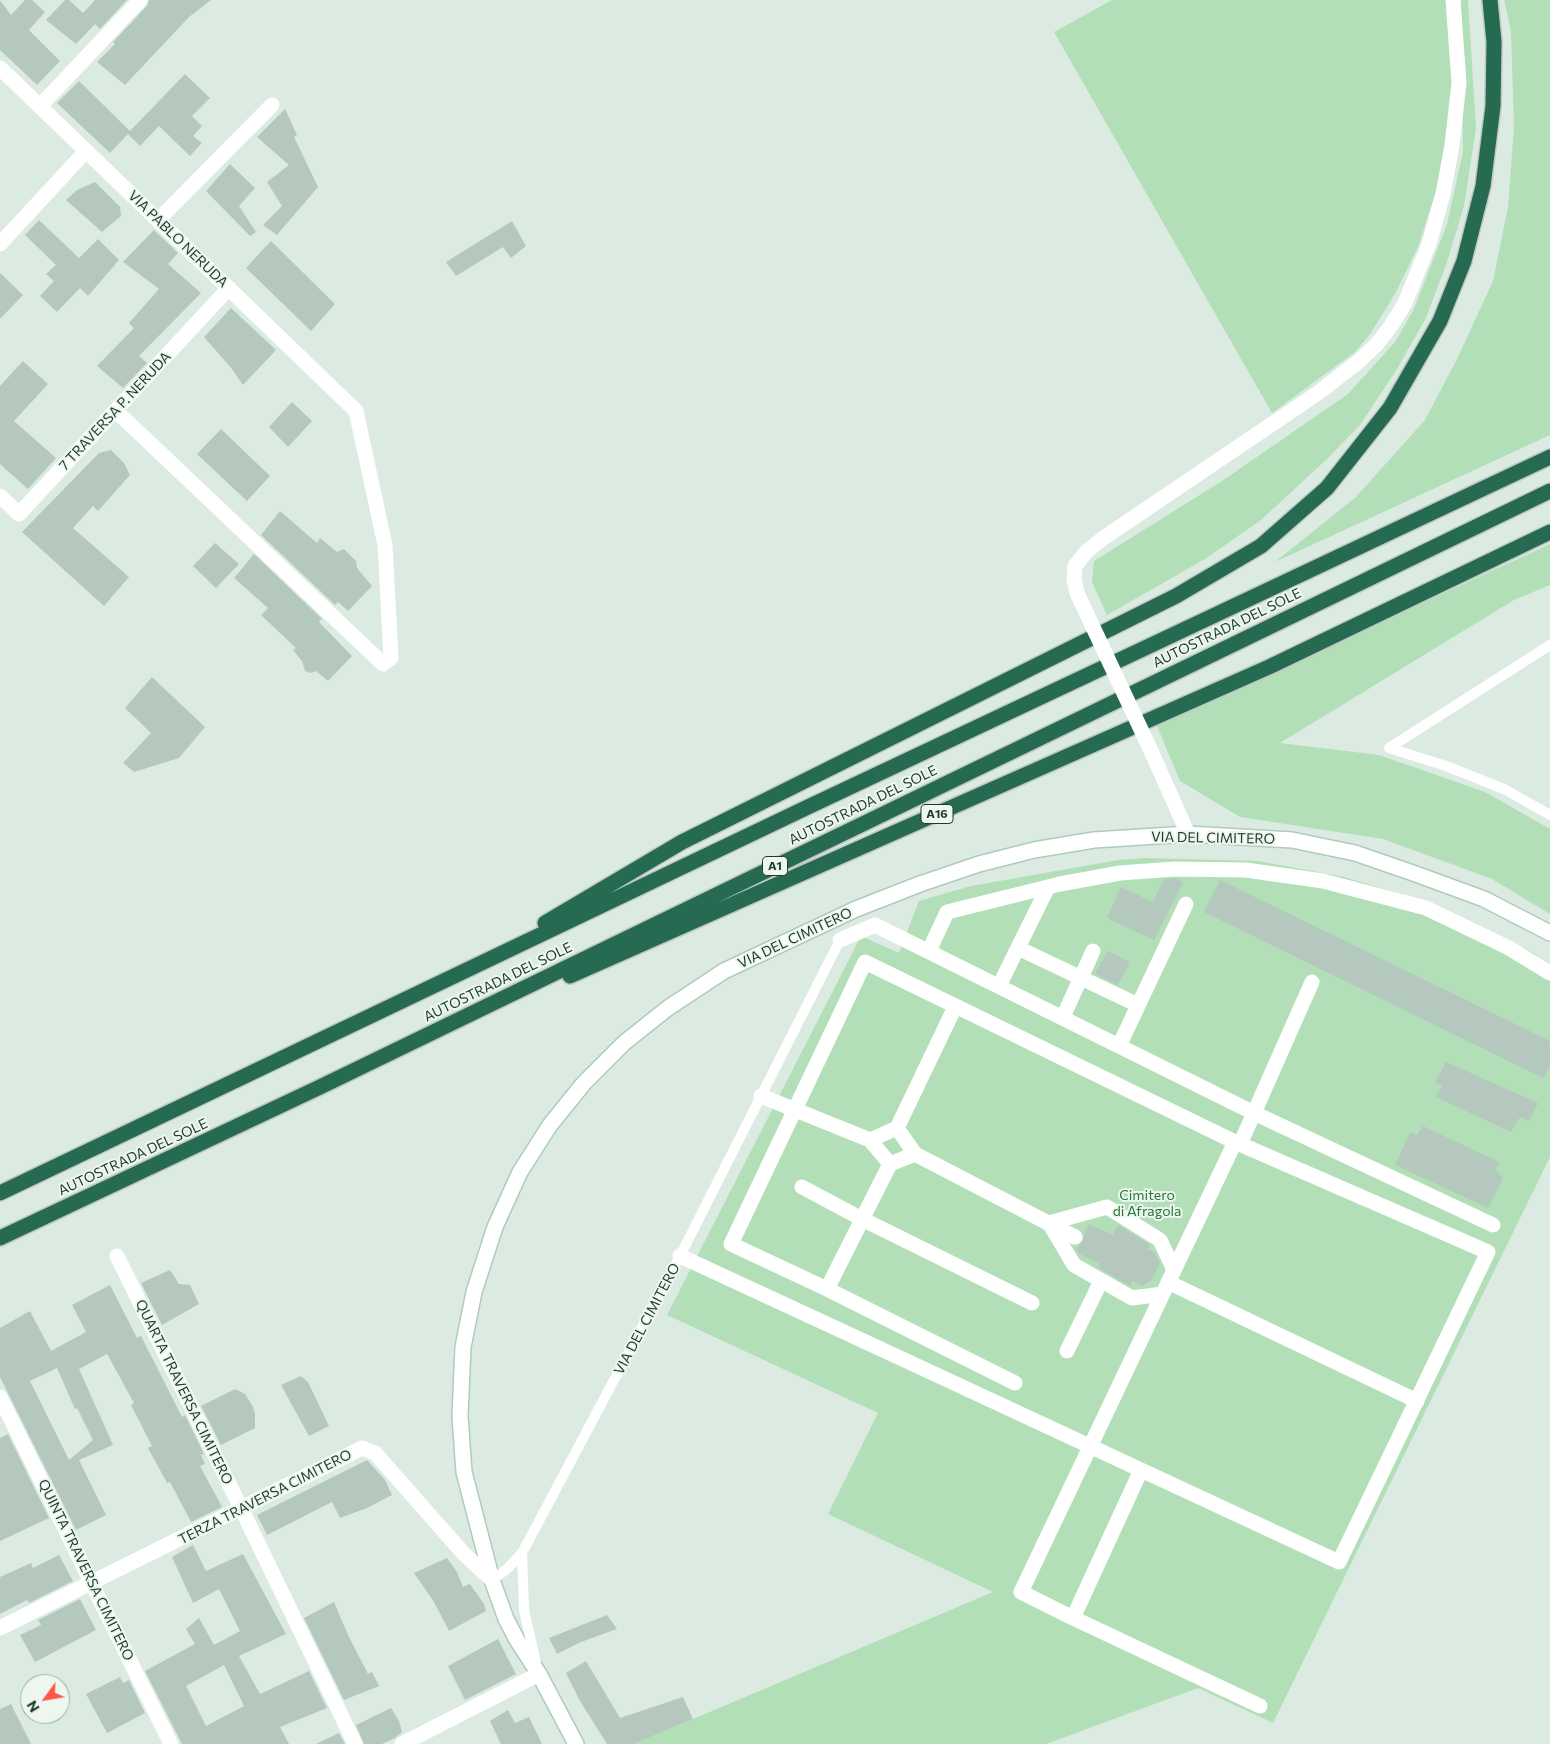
<!DOCTYPE html>
<html>
<head>
<meta charset="utf-8">
<style>
  body { margin:0 }
  #map { position:relative; width:1550px; height:1744px; overflow:hidden; background:#dcebe2; font-family:Commissioner,sans-serif }
  canvas { display:block }
  .north { position:absolute; left:20px; top:1674px; width:50px; height:50px; box-sizing:border-box; background:#edf7f0; border:1px solid #9aaca2; border-radius:50%; rotate:238deg; font-size:14px; font-weight:700; line-height:20px; text-align:center; color:#1d3b2e }
  .north::after { content:''; display:block; margin:auto; width:18px; height:22px; background:#ff5646; clip-path:polygon(50% 0,100% 100%,50% 72%,0 100%) }
</style>
</head>
<body>
<div id="map">
<canvas width="1550" height="1744"></canvas>
<div class="north">N</div>
</div>
<script>
const ctx = document.querySelector('canvas').getContext('2d');
ctx.lineJoin = 'round';
function fillPath(path, color) { ctx.fillStyle = color; ctx.fill(path, 'evenodd'); }
function strokePath(path, color, width, dash) { ctx.strokeStyle = color; ctx.lineWidth = width; ctx.lineCap = dash ? 'butt' : 'round'; ctx.setLineDash(dash || []); ctx.stroke(path); }
function label(font, color, halo, rows, align = 'center') {
  ctx.font = font + ' Commissioner,sans-serif'; ctx.lineWidth = 4; ctx.setLineDash([]); ctx.textBaseline = 'middle'; ctx.strokeStyle = halo; ctx.fillStyle = color; for (const [text, x, y, turn = 0] of rows) {
    ctx.save(); ctx.translate(x, y); ctx.rotate((+turn || 0) * Math.PI / 180); ctx.textAlign = isNaN(turn) ? turn : align; if (halo) ctx.strokeText(text, 0, 0); ctx.fillText(text, 0, 0); ctx.restore();
  }
}
fillPath(new Path2D(`
  M 1112,0 L 1449,0 L 1456,111 L 1437,188 L 1418,247 L 1395,294 L 1370,334 L 1355,352 L 1272,413 L 1054,32 Z
  M 1461,0 L 1468,0 L 1476,128 L 1464,206 L 1447,262 L 1426,318 L 1397,369 L 1360,425 L 1327,459 L 1261,520 L 1205,559 L 1107,615 L 1092,582 L 1094,561 L 1222,481 L 1348,394 L 1395,342 L 1414,309 L 1447,224 L 1463,152 Z
  M 1504,0 L 1550,0 L 1550,435 L 1275,562 L 1356,497 L 1425,420 L 1458,357 L 1493,281 L 1508,207 L 1514,127 L 1511,31 Z
  M 1550,544 L 1550,585 L 1514,600 L 1280,743 L 1379,755 L 1485,792 L 1550,829 L 1550,914 L 1492,879 L 1383,839 L 1240,817 L 1180,781 L 1157,726 Z
  M 1145,858 L 1258,861 L 1344,877 L 1435,904 L 1530,951 L 1550,964 L 1550,1157 L 1273,1723 L 1198,1688 L 1046,1744 L 634,1744 L 993,1592 L 828,1514 L 878,1413 L 667,1315 L 861,936 L 899,953 L 919,901 L 971,886 L 1118,860 Z`), '#b2dfb7');
fillPath(new Path2D(`
  M 0,0 L 11,15 L 25,0 L 32,0 L 45,12 L 29,30 L 60,61 L 37,85 L 0,50 Z
  M 65,0 L 69,0 L 83,13 L 95,0 L 127,0 L 100,29 L 95,24 L 76,44 L 46,20 Z
  M 149,0 L 211,0 L 189,17 L 125,85 L 97,62 L 115,44 L 113,42 L 147,6 Z
  M 185,74 L 210,98 L 192,116 L 202,126 L 193,136 L 202,143 L 190,156 L 159,126 L 140,146 L 128,134 L 110,153 L 57,103 L 79,81 L 130,131 Z
  M 285,109 L 297,135 L 294,137 L 318,187 L 277,235 L 263,225 L 282,206 L 267,182 L 289,165 L 257,137 Z
  M 230,164 L 255,188 L 239,206 L 256,232 L 250,236 L 206,191 Z
  M 95,182 L 120,207 L 121,216 L 102,232 L 66,200 L 77,190 Z
  M 39,220 L 79,258 L 98,239 L 119,260 L 88,296 L 80,288 L 57,312 L 40,296 L 54,281 L 46,274 L 56,265 L 25,235 Z
  M 512,221 L 526,246 L 511,258 L 503,247 L 456,276 L 446,262 Z
  M 154,230 L 178,253 L 168,264 L 201,293 L 139,356 L 147,363 L 123,388 L 97,366 L 134,328 L 129,323 L 159,289 L 123,262 Z
  M 271,241 L 335,304 L 311,331 L 246,268 Z
  M 0,273 L 23,295 L 0,319 Z
  M 231,308 L 276,350 L 243,385 L 232,369 L 204,337 Z
  M 23,361 L 48,384 L 14,421 L 56,458 L 28,489 L 0,464 L 0,386 Z
  M 292,402 L 312,421 L 288,447 L 269,427 Z
  M 221,429 L 270,476 L 247,501 L 197,454 Z
  M 111,450 L 124,463 L 130,475 L 98,511 L 93,506 L 73,528 L 129,577 L 104,606 L 22,532 L 99,453 Z
  M 280,511 L 317,543 L 320,538 L 337,552 L 344,549 L 356,561 L 357,568 L 372,586 L 348,611 L 338,602 L 335,605 L 261,535 Z
  M 215,543 L 239,564 L 216,588 L 193,566 Z
  M 254,554 L 322,619 L 319,622 L 352,656 L 328,681 L 316,671 L 311,673 L 305,671 L 302,661 L 293,650 L 296,648 L 261,615 L 268,608 L 234,578 Z
  M 152,677 L 205,727 L 179,758 L 134,772 L 123,763 L 151,733 L 125,708 Z
  M 1175,878 L 1183,882 L 1154,940 L 1107,918 L 1121,887 L 1153,902 L 1164,879 Z
  M 1220,880 L 1550,1041 L 1550,1067 L 1543,1078 L 1204,912 Z
  M 1108,951 L 1130,962 L 1118,985 L 1095,974 Z
  M 1446,1062 L 1538,1103 L 1529,1121 L 1520,1117 L 1511,1132 L 1436,1097 L 1442,1086 L 1435,1082 Z
  M 1423,1126 L 1499,1162 L 1495,1170 L 1503,1178 L 1488,1208 L 1395,1165 L 1410,1132 L 1417,1135 Z
  M 1089,1224 L 1113,1235 L 1118,1225 L 1150,1245 L 1147,1249 L 1155,1253 L 1160,1263 L 1151,1281 L 1142,1286 L 1133,1281 L 1130,1286 L 1099,1268 L 1100,1264 L 1078,1253 L 1076,1250 L 1083,1241 L 1084,1235 Z
  M 170,1270 L 179,1284 L 190,1285 L 199,1304 L 162,1325 L 141,1283 Z
  M 110,1285 L 137,1338 L 141,1336 L 182,1417 L 185,1415 L 204,1454 L 201,1455 L 205,1464 L 200,1466 L 222,1507 L 191,1522 L 170,1482 L 167,1483 L 148,1448 L 152,1446 L 131,1405 L 134,1403 L 107,1354 L 79,1369 L 113,1445 L 79,1460 L 106,1515 L 76,1530 L 0,1377 L 0,1328 L 30,1311 L 51,1351 L 86,1332 L 72,1305 ZM 57,1368 L 75,1409 L 77,1408 L 93,1440 L 69,1460 L 30,1381 Z
  M 301,1376 L 308,1382 L 329,1426 L 309,1436 L 281,1385 Z
  M 235,1389 L 245,1394 L 252,1405 L 255,1413 L 255,1428 L 221,1445 L 201,1406 Z
  M 8,1434 L 49,1518 L 0,1541 L 0,1438 Z
  M 367,1460 L 385,1480 L 392,1495 L 367,1508 L 340,1518 L 332,1502 L 267,1535 L 257,1515 Z
  M 193,1545 L 206,1571 L 243,1554 L 286,1634 L 239,1656 L 260,1694 L 309,1671 L 327,1708 L 280,1727 L 289,1744 L 182,1744 L 145,1671 L 195,1644 L 186,1629 L 199,1618 L 214,1645 L 240,1631 L 219,1589 L 193,1603 L 172,1557 ZM 224,1665 L 244,1706 L 206,1726 L 186,1686 Z
  M 59,1555 L 73,1581 L 29,1603 L 27,1600 L 0,1614 L 0,1577 L 31,1563 L 33,1568 Z
  M 447,1558 L 457,1572 L 463,1587 L 470,1584 L 484,1604 L 486,1611 L 449,1631 L 434,1602 L 414,1573 Z
  M 80,1599 L 96,1630 L 35,1662 L 20,1635 L 41,1625 L 38,1620 Z
  M 334,1602 L 348,1635 L 368,1674 L 372,1672 L 379,1686 L 344,1700 L 304,1618 Z
  M 607,1615 L 617,1629 L 581,1642 L 557,1654 L 549,1638 Z
  M 498,1639 L 516,1674 L 465,1700 L 448,1666 Z
  M 586,1661 L 620,1718 L 683,1697 L 693,1719 L 634,1744 L 607,1744 L 580,1701 L 566,1673 Z
  M 120,1677 L 123,1683 L 129,1680 L 145,1713 L 107,1733 L 86,1694 Z
  M 11,1704 L 31,1744 L 0,1744 L 0,1709 Z
  M 391,1708 L 399,1721 L 402,1732 L 395,1738 L 382,1744 L 364,1744 L 356,1725 Z
  M 508,1710 L 515,1723 L 529,1717 L 542,1744 L 501,1744 L 490,1721 Z
  M 339,1733 L 345,1744 L 316,1744 Z`), '#b5c8bd');
const secondary = new Path2D(`
  M 576,1744 L 539,1674 L 517,1640 L 506,1619 L 492,1580 L 464,1472 L 460,1416 L 463,1347 L 474,1292 L 495,1227 L 520,1172 L 550,1125 L 584,1083 L 624,1043 L 668,1008 L 724,971 L 856,909 L 920,884 L 979,864 L 1034,850 L 1094,840 L 1188,834 L 1292,840 L 1355,853 L 1413,873 L 1484,899 L 1550,933`);
const highway = new Path2D(`
  M 545,923 L 682,842 L 1176,596 L 1261,546 L 1327,488 L 1390,408 L 1440,321 L 1464,261 L 1483,186 L 1493,106 L 1494,42 L 1490,0
  M 570,976 L 1269,667 L 1550,532
  M 0,1193 L 810,806 L 1550,457
  M 0,1238 L 320,1087 L 1550,491`);
strokePath(secondary, '#afcbbc', 18);
strokePath(highway, '#c0c8c4', 18);
strokePath(new Path2D(`
  M 1550,645 L 1389,748 L 1446,766 L 1504,789 L 1550,815
  M 522,1553 L 524,1610 L 536,1663
  M 492,1580 L 507,1569 L 522,1553 L 680,1256 L 840,940`), '#fff', 10);
strokePath(new Path2D(`
  M 0,68 L 356,411 L 385,545 L 391,658 L 383,664 L 116,411
  M 40,106 L 140,0
  M 158,220 L 272,105
  M 0,244 L 86,151
  M 0,496 L 19,514 L 229,288
  M 1077,593 L 1074,579 L 1075,566 L 1087,551 L 1102,539 L 1164,497 L 1318,393 L 1359,361 L 1377,344 L 1391,326 L 1405,303 L 1429,244 L 1443,194 L 1452,145 L 1459,83 L 1453,0
  M 1152,753 L 1188,834
  M 840,940 L 875,925 L 1254,1113 L 1240,1144
  M 1018,948 L 1138,1005
  M 929,951 L 947,912 L 1060,884 L 1120,873 L 1175,869 L 1246,870 L 1323,881 L 1426,908 L 1509,948 L 1550,973
  M 1312,982 L 1254,1113 L 1493,1225
  M 999,986 L 1048,887
  M 1063,1017 L 1093,951
  M 1119,1046 L 1186,904
  M 761,1096 L 870,1140 L 897,1128 L 915,1154 L 890,1164 L 870,1140
  M 897,1128 L 955,1007
  M 915,1154 L 1075,1237
  M 802,1187 L 862,1219 L 1032,1303
  M 117,1256 L 241,1508 L 355,1744
  M 680,1256 C 748,1287 815,1319 883,1350 C 1035,1421 1187,1491 1339,1562 L 1488,1252 L 1235,1142 L 1021,1592 L 1073,1618
  M 1168,1282 L 1417,1401
  M 827,1289 L 890,1164
  M 1163,1294 L 1132,1298 L 1074,1265 L 1049,1223 L 1107,1207 L 1160,1240 L 1174,1270
  M 1067,1351 L 1101,1281
  M 1015,1383 L 827,1289 L 731,1244 L 865,962 L 1235,1142
  M 0,1397 L 171,1744
  M 1141,1470 L 1073,1618 L 1260,1706
  M 0,1628 L 362,1448 L 375,1453 L 464,1554 L 492,1580
  M 402,1744 L 539,1674`), '#fff', 15);
strokePath(secondary, '#fff', 15);
strokePath(highway, '#266a51', 15);
strokePath(new Path2D(`
  M 1077,593 L 1152,753`), '#fff', 15);
for (const [x, y, w] of [
  [937,814,32],
  [775,866,25]
]) { const box = new Path2D(); box.roundRect(x - w / 2, y - 9.5, w, 19, 4); ctx.fillStyle = '#edf7f0'; ctx.fill(box); strokePath(box, '#1d3b2e', 1); }
label('bold 12px', '#1d3b2e', null, [
  ["A16",937,814],
  ["A1",775,866]
]);
label('14px', '#1d3b2e', '#edf7f0', [
  ["VIA PABLO NERUDA",178,239,44],
  ["7 TRAVERSA P. NERUDA",115,411,-47],
  ["AUTOSTRADA DEL SOLE",1227,628,-26],
  ["AUTOSTRADA DEL SOLE",863,805,-26],
  ["VIA DEL CIMITERO",1213,838,1],
  ["VIA DEL CIMITERO",795,938,-25],
  ["AUTOSTRADA DEL SOLE",498,982,-26],
  ["AUTOSTRADA DEL SOLE",133,1157,-25],
  ["VIA DEL CIMITERO",647,1319,-62],
  ["QUARTA TRAVERSA CIMITERO",184,1392,64],
  ["TERZA TRAVERSA CIMITERO",265,1497,-27],
  ["QUINTA TRAVERSA CIMITERO",86,1570,64]
]);
label('14px', '#237636', '#edf7f0', [
  ["Cimitero",1147,1195],
  ["di Afragola",1147,1211]
]);
</script>
</body>
</html>
